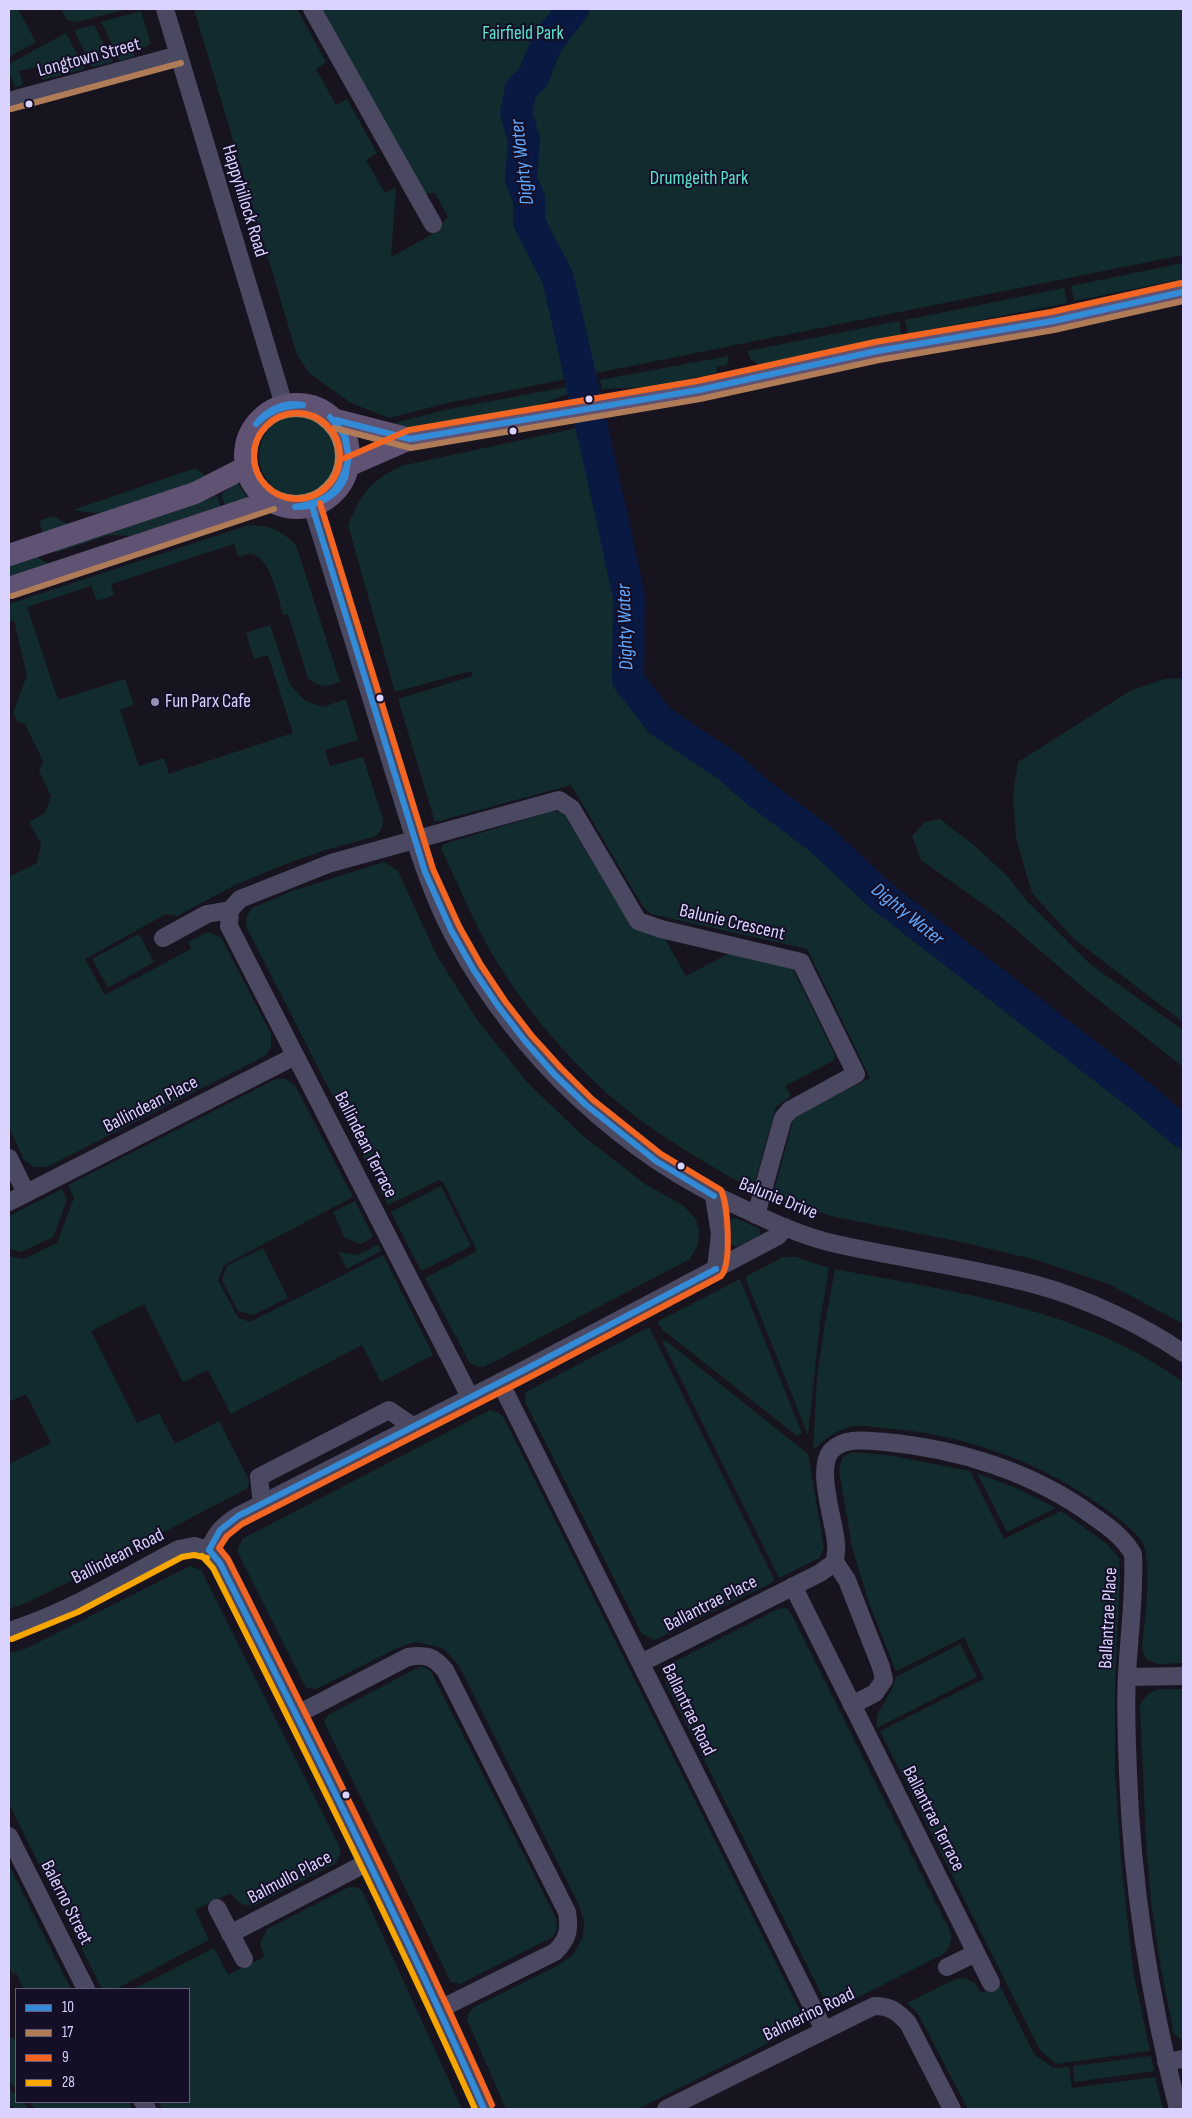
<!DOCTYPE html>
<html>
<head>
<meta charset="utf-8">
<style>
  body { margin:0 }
  #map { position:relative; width:1192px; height:2118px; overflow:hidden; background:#171420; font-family:"Sofia Sans Condensed",sans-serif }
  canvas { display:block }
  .frame { position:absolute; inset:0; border:10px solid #dbd3ff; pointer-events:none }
  .legend { position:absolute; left:15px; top:1988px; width:175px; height:115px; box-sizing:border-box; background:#140e26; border:1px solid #645d7d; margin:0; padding:6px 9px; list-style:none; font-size:15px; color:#dbd3ff }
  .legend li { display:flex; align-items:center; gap:10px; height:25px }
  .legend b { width:25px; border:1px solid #645d7d }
</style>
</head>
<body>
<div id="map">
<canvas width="1192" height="2118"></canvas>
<div class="frame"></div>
<ul class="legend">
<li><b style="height:6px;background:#338bd7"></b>10</li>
<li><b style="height:6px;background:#b07c57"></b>17</li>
<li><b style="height:6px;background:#f26522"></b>9</li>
<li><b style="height:6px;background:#f7a600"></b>28</li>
</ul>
</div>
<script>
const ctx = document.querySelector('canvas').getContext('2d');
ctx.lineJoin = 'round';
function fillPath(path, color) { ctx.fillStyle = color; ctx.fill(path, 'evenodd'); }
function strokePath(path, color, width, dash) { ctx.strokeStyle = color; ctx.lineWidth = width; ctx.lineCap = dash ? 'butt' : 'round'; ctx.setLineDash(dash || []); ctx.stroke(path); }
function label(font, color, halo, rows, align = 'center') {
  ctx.font = font + ' "Sofia Sans Condensed",sans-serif'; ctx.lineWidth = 4; ctx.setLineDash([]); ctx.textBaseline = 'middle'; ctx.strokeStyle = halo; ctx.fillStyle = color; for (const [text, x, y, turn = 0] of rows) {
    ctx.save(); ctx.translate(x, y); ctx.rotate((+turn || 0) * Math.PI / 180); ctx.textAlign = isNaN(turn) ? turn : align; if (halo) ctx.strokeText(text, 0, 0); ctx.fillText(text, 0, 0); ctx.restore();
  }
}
fillPath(new Path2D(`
  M 9,9 L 18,9 L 36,42 L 9,57 Z
  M 61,9 L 126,9 L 78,22 L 67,20 Z
  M 194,9 L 297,9 L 326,62 L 316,69 L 336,105 L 347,99 L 377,153 L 366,160 L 385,193 L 396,187 L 391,257 L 431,235 L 448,217 L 435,193 L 423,193 L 320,9 L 1183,9 L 1183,255 L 447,403 L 389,418 L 351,403 L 309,373 L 297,355 Z
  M 141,11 L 151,44 L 133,52 L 134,56 L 120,61 L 101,22 Z
  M 94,25 L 113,62 L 92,67 L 74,30 Z
  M 66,33 L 85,69 L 42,80 L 36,67 L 19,71 L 23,85 L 15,87 L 9,72 L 9,64 Z
  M 1183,263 L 1183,279 L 1074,301 L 1071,286 Z
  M 1064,288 L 1067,303 L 908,334 L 905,320 Z
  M 899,321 L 902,336 L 760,365 L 751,360 L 747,351 Z
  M 729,356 L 727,365 L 717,367 L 717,373 L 652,387 L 602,389 L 600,380 Z
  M 582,384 L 584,392 L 565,395 L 516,413 L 419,432 L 390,424 L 449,409 Z
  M259 456a41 41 0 1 1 82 0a41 41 0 1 1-82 0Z
  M 586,426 L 629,630 L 628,681 L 660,721 L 729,767 L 756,791 L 819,838 L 880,895 L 1139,1095 L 1183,1132 L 1183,1324 L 1109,1284 L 1037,1260 L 961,1242 L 835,1217 L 776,1198 L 774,1191 L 793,1120 L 798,1115 L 870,1078 L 807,949 L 651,914 L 644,908 L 571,785 L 435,822 L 398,699 L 473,676 L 471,671 L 395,692 L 348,525 C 363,491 369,483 401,466 Z
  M 196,468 L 208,478 L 103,514 L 73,510 Z
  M 237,482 L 249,500 L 225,505 L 221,495 Z
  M 217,496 L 221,507 L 131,536 L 109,535 L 55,553 L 54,549 Z
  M 54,516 L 69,525 L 43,533 L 39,521 Z
  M 249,525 C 272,526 279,529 296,545 L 340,682 C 326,687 320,688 308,678 L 288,614 L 283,615 C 278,598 271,556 250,554 C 247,554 241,556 238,557 L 234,544 L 111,584 L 114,595 L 97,601 L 91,586 L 27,607 L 58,700 L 125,679 L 134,705 L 120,710 L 139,766 L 164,758 L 169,774 L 293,733 L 268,655 L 254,659 L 246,633 L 270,625 L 290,685 L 304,700 L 323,707 L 346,699 L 358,740 L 325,750 L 330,766 L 363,757 L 383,819 L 382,828 L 376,836 L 329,849 L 288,863 L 235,885 L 177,916 L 166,914 L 85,959 L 105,995 L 191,949 L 188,942 L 208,932 L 221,937 L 271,1034 L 271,1047 L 265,1056 L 47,1167 L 34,1167 L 24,1160 L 9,1127 L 9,877 L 37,863 L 41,844 L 29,822 L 45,813 L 51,796 L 39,771 L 43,761 L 25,724 L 18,722 L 13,713 L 27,675 L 14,620 L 9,622 L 9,604 Z
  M 36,556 L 48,564 L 9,577 L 9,565 Z
  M 1183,678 L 1183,1022 L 1074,939 L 1032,893 L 1016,838 L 1013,794 L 1018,762 L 1130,691 L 1164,679 Z
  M 553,811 L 560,812 L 565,816 L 632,928 L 664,937 L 686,976 L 730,953 L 793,969 L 835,1055 L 833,1061 L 785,1086 L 791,1096 L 776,1107 L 754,1185 L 748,1187 C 709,1165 669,1142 632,1114 C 578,1072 520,1005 487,945 C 470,913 456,880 441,848 L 444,844 Z
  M 940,819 L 975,846 L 1008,877 L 1026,900 L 1091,965 L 1183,1030 L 1183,1067 L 1086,990 L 1000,916 L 921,860 L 912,836 L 925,822 Z
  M 384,862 L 398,871 L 437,956 L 478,1021 L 527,1082 L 583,1136 L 645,1184 L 684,1206 L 696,1219 L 699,1231 L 698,1244 L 690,1259 L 484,1367 L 475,1366 L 469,1362 L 425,1278 L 477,1251 L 443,1182 L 439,1180 L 388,1205 L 246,926 L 247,916 L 252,908 L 292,891 Z
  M 139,934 L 154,962 L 108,988 L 92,959 Z
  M 276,1079 L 285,1079 L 295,1085 L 353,1197 L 224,1265 L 218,1280 L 238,1318 L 250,1322 L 383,1255 L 433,1355 L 381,1382 L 362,1345 L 231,1414 L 208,1370 L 183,1382 L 144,1304 L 91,1331 L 137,1423 L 159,1413 L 175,1444 L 219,1421 L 249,1480 L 248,1488 L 67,1583 L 26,1603 L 9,1609 L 9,1464 L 51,1443 L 26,1394 L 9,1402 L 9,1256 L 24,1259 L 57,1243 L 74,1198 L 68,1185 Z
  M 441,1186 L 471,1246 L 421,1271 L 391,1212 Z
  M 62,1189 L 67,1200 L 53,1237 L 21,1252 L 9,1249 L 9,1216 Z
  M 355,1201 L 373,1237 L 361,1244 L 345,1238 L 333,1212 Z
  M 736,1218 L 760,1229 L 760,1235 L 736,1247 L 731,1244 L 731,1219 Z
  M 378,1245 L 381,1251 L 347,1269 L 338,1252 L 358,1255 Z
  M 263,1248 L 288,1298 L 253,1315 L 238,1311 L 222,1281 L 227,1266 Z
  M 783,1257 L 796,1257 L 829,1268 L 820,1322 L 808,1435 L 745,1277 Z
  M 835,1269 C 955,1292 1082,1308 1183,1382 L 1183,1663 L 1158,1664 L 1147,1660 L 1142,1649 C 1144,1625 1154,1560 1141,1540 C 1132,1528 1119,1519 1107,1510 C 1043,1462 961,1433 882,1428 C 873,1427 863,1425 855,1426 C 837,1429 826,1438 813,1450 L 817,1377 L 825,1323 Z
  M 740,1279 L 802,1433 L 797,1436 L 663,1330 L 657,1322 Z
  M 649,1327 L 775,1581 L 655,1640 L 642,1634 L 525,1402 L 526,1392 Z
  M 665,1340 L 808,1454 L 824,1548 L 819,1558 L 779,1578 L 663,1343 Z
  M 490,1410 L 499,1413 L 504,1418 L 800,2011 L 800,2020 L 796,2029 L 638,2109 L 506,2109 L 467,2020 L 469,2013 L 474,2007 L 557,1966 L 573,1955 L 583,1937 L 584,1920 L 579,1905 L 459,1666 L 443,1648 L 415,1642 L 397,1648 L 316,1689 L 306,1688 L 237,1551 L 242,1539 Z
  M 852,1452 L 887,1455 L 970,1471 L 1004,1539 L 1061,1511 L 1107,1544 L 1119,1558 L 1120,1578 L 1115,1682 L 1115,1771 L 1121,1860 L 1133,1970 L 1150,2051 L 1056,2064 L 1040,2050 L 880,1731 L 984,1679 L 964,1637 L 896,1671 L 869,1603 L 852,1547 L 839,1470 L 842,1458 Z
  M 977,1473 L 1016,1488 L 1056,1508 L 1007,1532 Z
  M 190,1566 L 201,1570 L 340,1848 L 340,1855 L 336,1863 L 254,1906 L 241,1904 L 230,1893 L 195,1910 L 209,1940 L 116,1989 L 102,1989 L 9,1804 L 9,1653 L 25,1649 Z
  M 786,1608 L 791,1613 L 952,1935 L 950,1945 L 945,1953 L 845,2004 L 833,2005 L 824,1999 L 665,1682 L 665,1672 L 670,1664 L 778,1609 Z
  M 960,1644 L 977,1677 L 877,1728 L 877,1715 L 892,1689 L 896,1677 Z
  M 421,1666 L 430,1670 L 556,1918 L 557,1928 L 553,1937 L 460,1984 L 451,1982 L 324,1722 L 328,1715 Z
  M 1183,1689 L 1183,2041 L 1174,2034 L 1161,1969 L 1151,1901 L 1146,1841 L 1140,1705 C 1151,1685 1163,1690 1183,1689 Z
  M 9,1865 L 71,1989 L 24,1989 L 16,1973 L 13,1975 L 9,1966 Z
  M 349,1887 L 355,1887 L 362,1890 L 462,2109 L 162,2109 L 159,2102 L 189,2102 L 189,1989 L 134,1989 L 214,1948 L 228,1975 L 264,1957 L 260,1943 L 267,1929 Z
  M 965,1978 L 975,1983 L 981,1993 L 999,1984 L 1034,2054 L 1053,2068 L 1069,2067 L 1072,2088 L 1155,2077 L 1163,2109 L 968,2109 L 917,2012 L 907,2003 L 955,1979 Z
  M 9,2035 L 16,2041 L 16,2088 L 9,2082 Z
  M 1151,2056 L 1154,2071 L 1074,2082 L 1073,2066 Z
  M 9,2089 L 16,2094 L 16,2102 L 23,2102 L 29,2109 L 16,2109 L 9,2105 Z
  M 29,2102 L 129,2102 L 132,2109 L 35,2109 Z`), '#122b2e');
strokePath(new Path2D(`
  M 573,9 L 546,44 L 534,76 L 521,89 L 516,113 L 524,140 L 521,179 L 529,199 L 529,222 L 558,278 L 611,513 L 629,597 L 628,680 L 660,721 L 729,767 L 756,791 L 819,838 L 880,895 L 1139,1095 L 1183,1132`), '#091942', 32);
strokePath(new Path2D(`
  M 165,9 L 284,405
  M 312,9 L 433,224
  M 9,101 L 179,55
  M 312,506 L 415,840 C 426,874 438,908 456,940 C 520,1057 622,1154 744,1209 C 773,1223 804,1237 836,1244 C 903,1259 971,1267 1037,1285 C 1085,1298 1143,1325 1183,1353
  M 163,938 L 207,914 L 230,910
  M 9,1158 L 26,1193
  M 714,1196 L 720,1234 L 716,1269
  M 9,1202 L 295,1056
  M 500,1382 L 824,2030
  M 470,1397 L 229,926 L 230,910 L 240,899 L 331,863 L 559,800 L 572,809 L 638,921 L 661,929 L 801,962 L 856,1074 L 790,1110 L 783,1118 L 756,1215
  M 262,1504 L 259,1477 L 389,1410 L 412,1426
  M 209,1550 C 215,1534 223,1525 238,1516 L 524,1370 L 778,1236 L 785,1227
  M 209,1550 L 220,1563 C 311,1744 403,1923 484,2109
  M 835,1562 L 847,1580 L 881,1667 L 884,1680 L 875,1693 L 852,1705
  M 793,1586 L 991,1983
  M 9,1631 C 67,1613 125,1577 179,1549 L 194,1546 L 209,1550
  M 641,1663 L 820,1573 L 835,1562 C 835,1556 837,1549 836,1543 C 834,1520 816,1469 831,1451 C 844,1436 869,1441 885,1442 C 959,1449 1033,1472 1093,1516 C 1109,1527 1123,1537 1133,1554 C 1135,1594 1129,1635 1127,1675 C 1125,1707 1127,1741 1128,1773 C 1132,1887 1150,1999 1178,2109
  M 1127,1677 L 1183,1676
  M 296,1715 L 408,1657 C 426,1654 433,1656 445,1670 L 567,1912 C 570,1930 568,1939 555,1952 L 440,2009
  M 9,1836 L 86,1989
  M 217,1908 L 244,1959
  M 230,1934 L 370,1861
  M 947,1967 L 976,1953
  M 1166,2062 L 1183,2059
  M 143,2102 L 147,2109
  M 666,2109 L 874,2006 C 890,2006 897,2011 908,2023 L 952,2109`), '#4b4861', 18);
strokePath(new Path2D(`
  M245 456a52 52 0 1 1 104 0a52 52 0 1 1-104 0Z
  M 336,420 L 410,439
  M 348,466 L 410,439 L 699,390 L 877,351 L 1053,321 L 1183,292
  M 9,555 L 195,493 L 246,467
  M 9,588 L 271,501`), '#605272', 22);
strokePath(new Path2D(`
  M 330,417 L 345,434 L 349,457
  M 330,417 L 344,435 L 349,457
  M 336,420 L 410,439 L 699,390 L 877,351 L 1053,321 L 1183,292
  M 256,424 C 266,410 285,401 303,405
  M 256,424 C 270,410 283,406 303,405
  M 312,506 L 425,872 L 451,930 L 473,969 L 498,1006 L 525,1041 L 554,1074 L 586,1105 L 656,1161 L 714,1196
  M 295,507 C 315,508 337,497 345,478 C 347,471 347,464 349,457
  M 295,507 C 329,502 341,490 349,457
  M 209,1550 L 220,1563 C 311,1744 402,1924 484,2109
  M 209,1550 L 220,1530 L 238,1516 L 524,1370 L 716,1269`), '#338bd7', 6);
strokePath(new Path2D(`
  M 11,109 L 181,63
  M254 456a42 42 0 1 1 84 0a42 42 0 1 1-84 0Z
  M 334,428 L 411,448 L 700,399 L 879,360 L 1054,330 L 1183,301
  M 12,596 L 274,509`), '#b07c57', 6);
strokePath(new Path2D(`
  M254 456a43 43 0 1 1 86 0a43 43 0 1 1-86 0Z
  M 345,458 L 409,430 L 697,381 L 875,342 L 1051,312 L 1181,283
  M 320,503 L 433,869 L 459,926 L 481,965 L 505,1001 L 532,1036 L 561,1068 L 592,1099 L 661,1154 L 721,1190 C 728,1204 732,1264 721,1276 L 528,1378 L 242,1524 L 227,1536 L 219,1548 L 228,1559 C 319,1740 410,1920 492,2105`), '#f26522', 6);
strokePath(new Path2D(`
  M 202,1556 L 213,1568 C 303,1747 393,1926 475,2109
  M 12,1639 L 78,1612 L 182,1557 L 194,1555 L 207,1558`), '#f7a600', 6);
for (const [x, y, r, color] of [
  [29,104,4.5,"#dbd3ff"],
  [589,399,4.5,"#dbd3ff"],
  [513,431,4.5,"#dbd3ff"],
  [380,698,4.5,"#dbd3ff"],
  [155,702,5,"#9690b1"],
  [681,1166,4.5,"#dbd3ff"],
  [346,1795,4.5,"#dbd3ff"]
]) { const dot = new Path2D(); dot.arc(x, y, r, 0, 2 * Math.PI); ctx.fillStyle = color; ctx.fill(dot); strokePath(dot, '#140e26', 2); }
label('19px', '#59e5cd', '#140e26', [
  ["Fairfield Park",523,34],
  ["Drumgeith Park",699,179]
]);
label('19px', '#dbd3ff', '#140e26', [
  ["Longtown Street",89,58,-15],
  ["Happyhillock Road",244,201,73],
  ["Balunie Crescent",732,923,13],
  ["Ballindean Place",151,1105,-27],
  ["Ballindean Terrace",365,1145,63],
  ["Balunie Drive",778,1199,22],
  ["Ballindean Road",118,1557,-27],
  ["Ballantrae Place",711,1604,-27],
  ["Ballantrae Place",1109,1618,-87],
  ["Ballantrae Road",688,1710,64],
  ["Ballantrae Terrace",933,1819,63],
  ["Balmullo Place",290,1878,-28],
  ["Balerno Street",66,1903,63],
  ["Balmerino Road",809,2015,-26]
]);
label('19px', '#dbd3ff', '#140e26', [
  ["Fun Parx Cafe",165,702]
], 'left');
label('italic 20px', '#61a9ff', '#140e26', [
  ["Dighty Water",523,162,-97],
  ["Dighty Water",626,627,-92],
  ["Dighty Water",907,915,39]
]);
</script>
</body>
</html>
